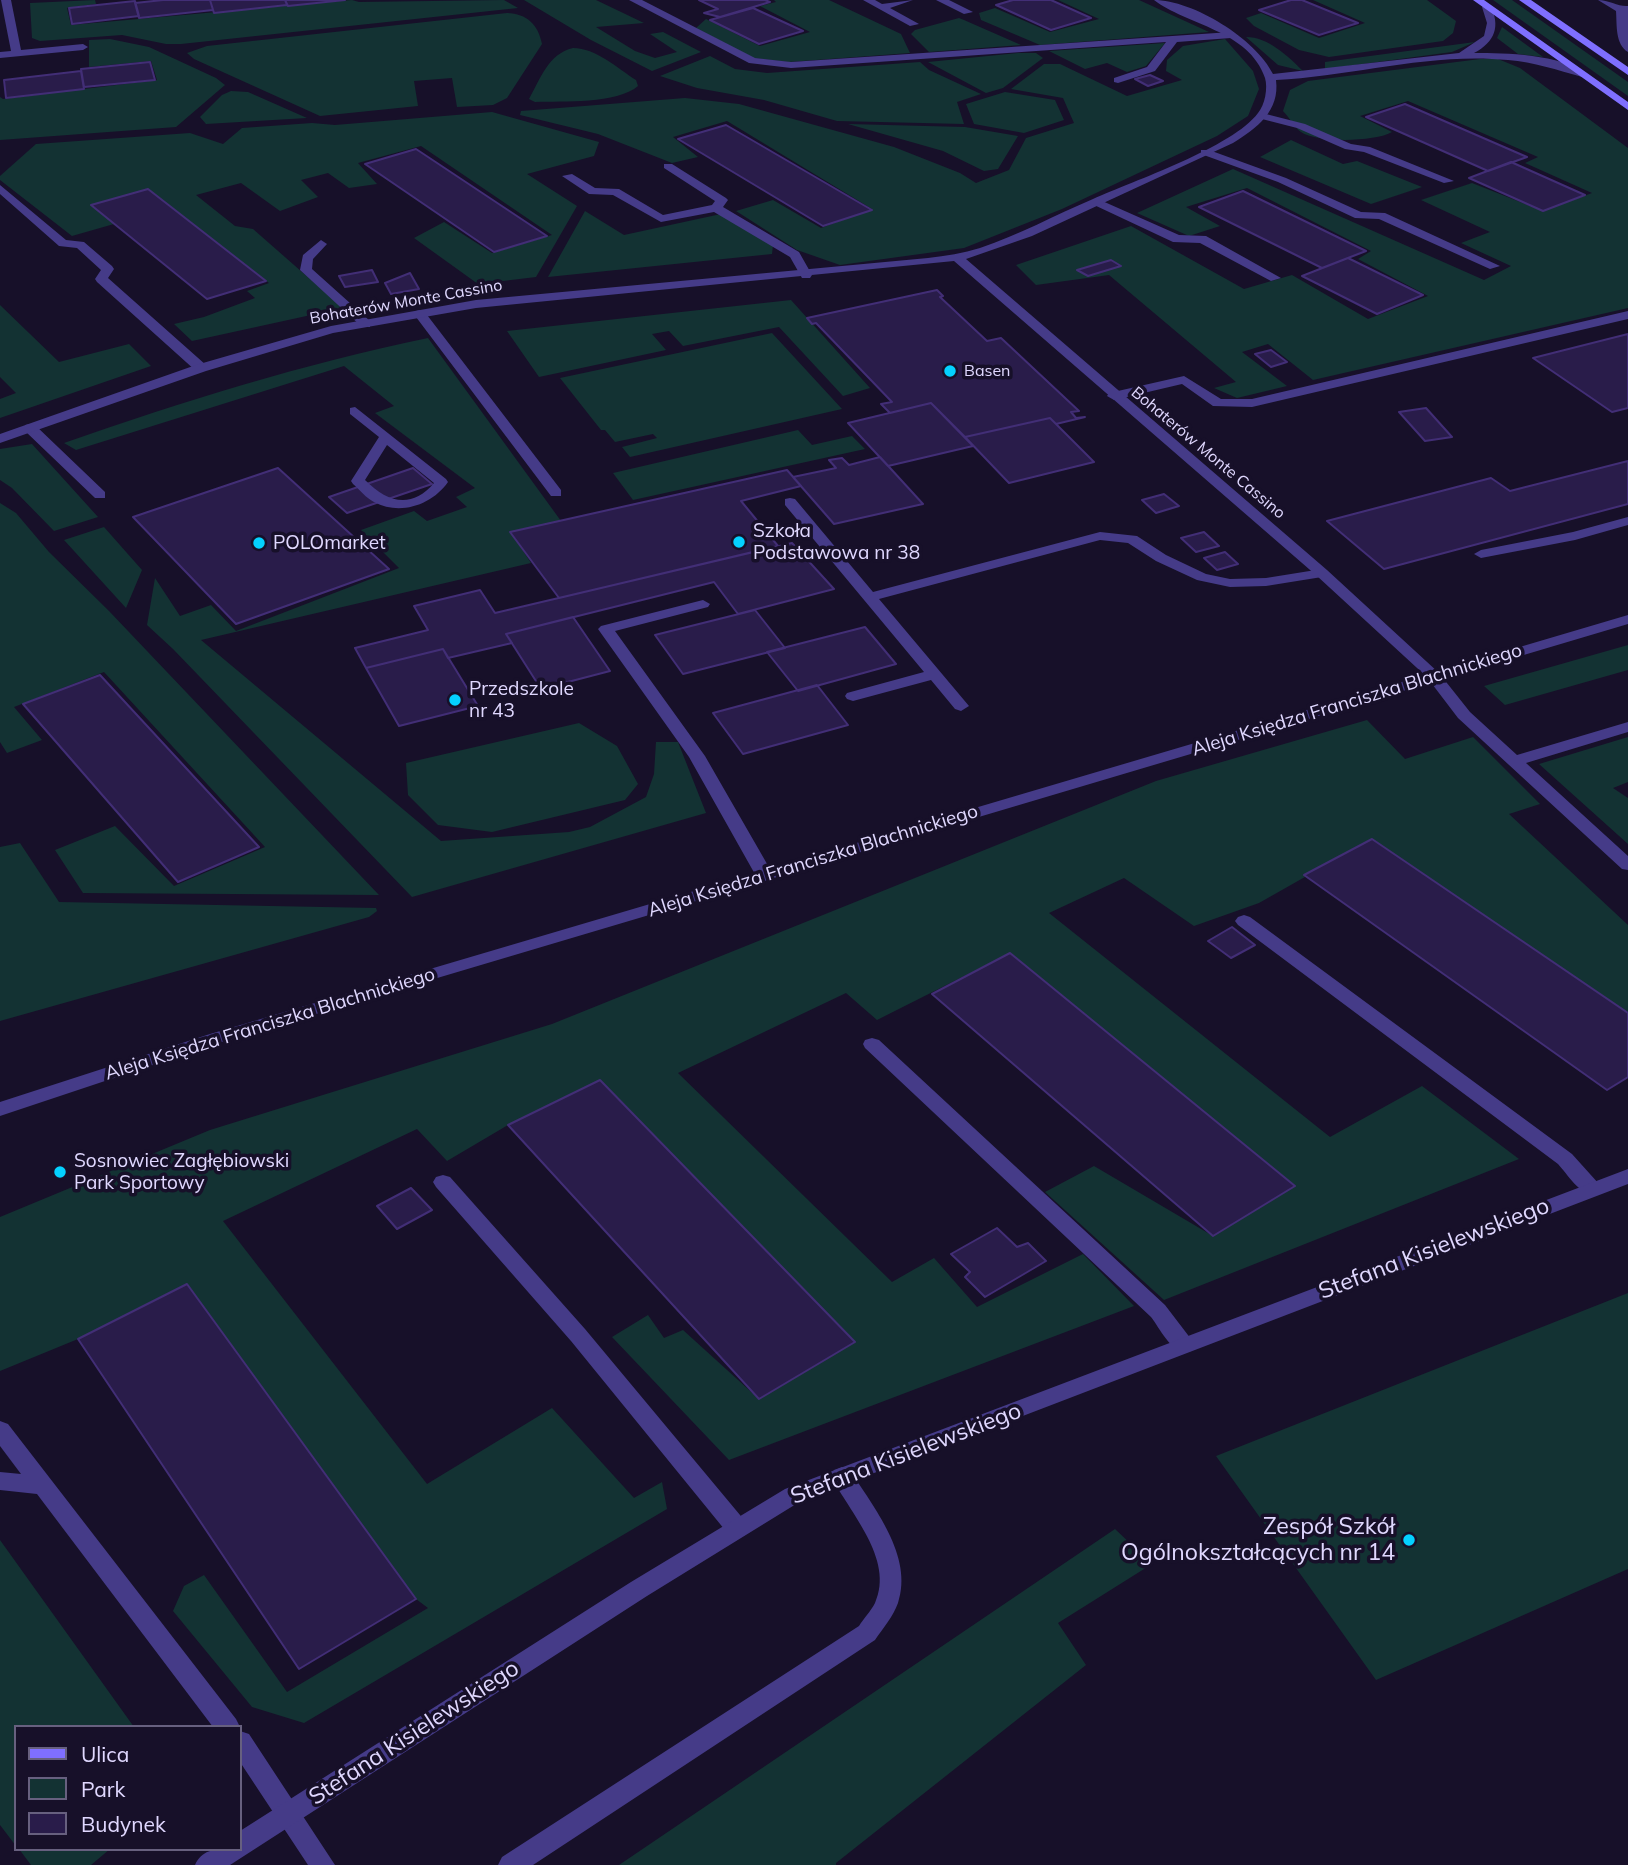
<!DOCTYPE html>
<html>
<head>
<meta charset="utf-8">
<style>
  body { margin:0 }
  #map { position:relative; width:1628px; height:1865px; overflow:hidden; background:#171029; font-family:Mulish,sans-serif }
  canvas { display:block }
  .legend { position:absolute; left:14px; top:1725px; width:228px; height:126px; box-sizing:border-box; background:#171029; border:2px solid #67607f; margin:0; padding:9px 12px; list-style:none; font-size:21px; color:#e0d8ff }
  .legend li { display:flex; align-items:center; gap:14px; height:35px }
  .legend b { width:35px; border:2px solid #67607f }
</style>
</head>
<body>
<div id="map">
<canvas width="1628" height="1865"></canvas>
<ul class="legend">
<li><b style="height:9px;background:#7f6fff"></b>Ulica</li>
<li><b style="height:19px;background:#133233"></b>Park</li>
<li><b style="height:19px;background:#291c4a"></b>Budynek</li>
</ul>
</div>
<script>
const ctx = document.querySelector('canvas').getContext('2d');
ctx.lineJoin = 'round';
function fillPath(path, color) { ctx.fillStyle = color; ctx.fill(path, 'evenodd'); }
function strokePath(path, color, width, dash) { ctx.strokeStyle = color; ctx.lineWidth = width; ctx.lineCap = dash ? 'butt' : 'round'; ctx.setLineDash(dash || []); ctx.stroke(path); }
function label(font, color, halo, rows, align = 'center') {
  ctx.font = font + ' Mulish,sans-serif'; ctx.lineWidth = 7; ctx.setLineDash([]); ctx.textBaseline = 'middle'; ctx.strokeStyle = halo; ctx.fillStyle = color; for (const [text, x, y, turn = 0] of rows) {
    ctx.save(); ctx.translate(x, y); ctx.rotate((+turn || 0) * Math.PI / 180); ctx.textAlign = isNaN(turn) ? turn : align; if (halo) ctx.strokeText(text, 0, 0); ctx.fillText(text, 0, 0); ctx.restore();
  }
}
fillPath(new Path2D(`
  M 95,0 L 96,4 L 67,8 L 71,25 L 352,0 L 359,2 L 504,0 L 518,8 L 181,44 L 166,44 L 122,35 L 40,41 L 32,38 L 30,3 Z
  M 524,0 L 596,0 L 644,23 L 596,27 L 635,51 L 655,58 L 677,52 L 650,34 L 663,32 L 701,52 L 652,71 L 591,40 Z
  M 774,0 L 829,0 L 901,34 L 910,53 L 789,62 L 753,58 L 696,28 L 706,19 L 760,46 L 810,32 L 760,6 L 776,2 Z
  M 1058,0 L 1139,0 L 1209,32 L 1040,45 L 981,20 L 979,13 L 995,8 L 1050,32 L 1099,19 Z
  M 1313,0 L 1427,0 L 1456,21 L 1453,33 L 1443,41 L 1329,57 L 1299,50 L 1254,26 L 1246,18 L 1261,13 L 1319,38 L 1365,23 Z
  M 1493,0 L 1512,0 L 1628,82 L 1628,96 Z
  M 507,13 C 527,14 538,24 542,44 L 507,98 L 493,105 L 457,107 L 452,78 L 414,81 L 418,106 L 320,116 L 194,59 L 187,53 L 207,46 Z
  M 959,18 L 964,20 L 1021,45 L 929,52 L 911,34 L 915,30 Z
  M 1502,27 L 1543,57 L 1518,54 L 1497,38 Z
  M 1246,37 C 1268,37 1288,56 1303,71 L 1278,65 Z
  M 110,39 L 149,47 L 216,78 L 225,85 L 176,127 L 0,140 L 0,97 L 3,99 L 157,80 L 151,61 L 89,67 L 89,40 Z
  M 1225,39 L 1253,71 L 1259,89 L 1248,116 L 1217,136 L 1062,209 L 964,248 L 840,265 L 797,250 L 736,211 L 773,200 L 821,228 L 872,209 L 727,121 L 673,137 L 698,157 L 672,163 L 598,134 L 520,115 L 521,111 L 685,98 L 739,104 L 894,147 L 960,173 L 976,183 L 1009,170 L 1026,138 L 1074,123 L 1063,98 L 1011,89 L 1044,64 L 1060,64 L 1127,96 L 1182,80 L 1166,71 L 1167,60 L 1183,46 Z
  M 1475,42 L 1452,52 L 1325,69 L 1325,62 Z
  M 1165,43 L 1146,66 L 1127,72 L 1107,63 L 1085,69 L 1049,51 Z
  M 573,48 C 596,48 617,68 636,80 L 638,86 C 617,104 563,101 535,102 L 529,99 C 541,78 548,54 573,48 Z
  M 1018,53 L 1036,53 L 1043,58 L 1003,88 L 986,93 L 928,62 Z
  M 710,56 L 735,69 L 767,73 L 920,62 L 929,70 L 981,94 L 957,102 L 964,124 L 837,121 L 764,100 L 697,88 L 660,76 Z
  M 1480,59 L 1498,59 L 1520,68 L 1628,148 L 1628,308 L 1313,380 L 1268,344 L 1242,352 L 1287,386 L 1237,398 L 1214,388 L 1236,382 L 1109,275 L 1036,285 L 1016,265 L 1131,226 L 1244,289 L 1292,275 L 1368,319 L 1428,296 L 1358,259 L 1371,251 L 1247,188 L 1186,207 L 1220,226 L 1189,236 L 1137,213 L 1233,169 L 1484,280 L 1511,266 L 1461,243 L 1490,232 L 1421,200 L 1472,183 L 1543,211 L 1592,193 L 1525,163 L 1538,157 L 1408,101 L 1360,116 L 1392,132 C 1375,142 1317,143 1301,132 C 1294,127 1289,117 1283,111 L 1290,90 L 1308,81 Z
  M 231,91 L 248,92 L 307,118 L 206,124 L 200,117 L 222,95 Z
  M 1005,92 L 1055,100 L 1064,120 L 1024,133 L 974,124 L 966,104 Z
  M 492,112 L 599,142 L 594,156 L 527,174 L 577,206 L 536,277 L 478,284 L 414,238 L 444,222 L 492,253 L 552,235 L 421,146 L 358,163 L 377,184 L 349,188 L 328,173 L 301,180 L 318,197 L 280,211 L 241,183 L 196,195 L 235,226 L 253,229 L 343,308 L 192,341 L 174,324 L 204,317 L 255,298 L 247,291 L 269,283 L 148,189 L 91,205 L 114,224 L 72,236 L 0,180 L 0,176 L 36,144 L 190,133 L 223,144 L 242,128 L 312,123 L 335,125 Z
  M 848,124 L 965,127 L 1018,136 L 998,169 L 984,171 L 943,151 Z
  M 1291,140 L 1343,164 L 1357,161 L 1422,187 L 1371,204 L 1260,157 Z
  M 585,211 L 624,235 L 721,214 L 773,245 L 772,254 L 548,277 Z
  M 791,300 L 870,388 L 843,396 L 779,327 L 683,346 L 669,331 L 652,334 L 666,350 L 539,377 L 507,331 Z
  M 0,305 L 59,362 L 129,344 L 151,366 L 0,418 L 0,399 L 16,393 L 0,377 Z
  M 772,333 L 842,409 L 630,457 L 622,447 L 657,438 L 653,434 L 615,442 L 605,430 L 601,430 L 560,378 Z
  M 428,338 L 561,521 L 511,532 L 531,563 L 201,640 L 441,841 L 569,832 L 590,827 L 646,797 L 654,774 L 656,742 L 678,742 L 706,813 L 412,897 L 173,649 L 147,625 L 155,578 L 180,616 L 211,605 L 236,631 L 399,568 L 361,530 L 414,511 L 427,521 L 467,507 L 456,497 L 475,488 L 375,413 L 394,406 L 344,366 L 76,450 L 64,443 C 184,401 303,364 428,338 Z
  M 798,430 L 812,445 L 852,436 L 865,449 L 633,500 L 613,473 Z
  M 32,444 L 98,517 L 54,531 L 12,488 L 0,480 L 0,449 Z
  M 0,503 L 16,513 L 49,552 L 109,611 L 379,895 L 83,893 L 55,850 L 115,826 L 174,886 L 265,847 L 104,672 L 14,707 L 42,740 L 7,753 L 0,742 Z
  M 104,527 L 142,570 L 126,608 L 64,540 Z
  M 1628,645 L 1628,670 L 1505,705 L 1484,686 Z
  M 1367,720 L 1405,759 L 1473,737 L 1540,804 L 1509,814 L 1628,925 L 1628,1013 L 1372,839 L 1259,903 L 1194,926 L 1124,878 L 1049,913 L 1330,1137 L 1422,1086 L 1519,1159 L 1164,1300 L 1045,1192 L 1094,1166 L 1213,1236 L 1294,1186 L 1010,953 L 877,1020 L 846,993 L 678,1073 L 892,1282 L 934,1258 L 977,1307 L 1083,1254 L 1134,1306 L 729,1460 L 612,1337 L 648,1315 L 664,1338 L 683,1330 L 759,1399 L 855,1342 L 600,1080 L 508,1125 L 447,1161 L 417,1129 L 223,1221 L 427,1484 L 552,1408 L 634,1498 L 662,1482 L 667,1509 L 304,1723 L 252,1707 L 173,1611 L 184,1586 L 204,1575 L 287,1692 L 428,1608 L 416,1599 L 188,1285 L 78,1339 L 0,1371 L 0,1217 L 210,1130 L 552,1024 L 1156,781 Z
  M 579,723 L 617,746 L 638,784 L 625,800 L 492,832 L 438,825 L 408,795 L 406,763 Z
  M 1628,737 L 1628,782 L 1613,788 L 1628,798 L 1628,844 L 1539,764 Z
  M 20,843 L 59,902 L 376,908 L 377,911 L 369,917 L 0,1021 L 0,847 Z
  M 1628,1293 L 1628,1569 L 1376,1680 L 1216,1456 Z
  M 1115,1529 L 1152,1564 L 1058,1623 L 1086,1665 L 836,1863 L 836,1865 L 619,1865 Z
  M 0,1540 L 134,1727 L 16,1727 L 16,1846 L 0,1825 Z
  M 19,1849 L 110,1849 L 91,1865 L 31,1865 Z`), '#133233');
const building = new Path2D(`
  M 163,0 L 210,0 L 213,10 L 139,18 L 135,3 Z
  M 210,0 L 285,0 L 287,5 L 214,13 Z
  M 285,0 L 345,0 L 288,6 Z
  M 699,0 L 765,0 L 770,2 L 720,17 L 704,13 L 718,9 Z
  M 1013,0 L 1051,0 L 1091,18 L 1051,30 L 996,5 Z
  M 1291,0 L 1302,0 L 1358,23 L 1319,35 L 1259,10 Z
  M 135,1 L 139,16 L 72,24 L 69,8 Z
  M 753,8 L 803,31 L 759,44 L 710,20 Z
  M 150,62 L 155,80 L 84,87 L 81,69 Z
  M 81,71 L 84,89 L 6,98 L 4,80 Z
  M 1150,75 L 1163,81 L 1148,86 L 1135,79 Z
  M 1405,104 L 1527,157 L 1488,171 L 1366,117 Z
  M 726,125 L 872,210 L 823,226 L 678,139 Z
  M 416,149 L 547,236 L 494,252 L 365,164 Z
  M 1511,162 L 1585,195 L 1543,211 L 1469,178 Z
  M 148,189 L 266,281 L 207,299 L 91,205 Z
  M 1243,191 L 1366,251 L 1322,268 L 1199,207 Z
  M 1348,258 L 1423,295 L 1377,314 L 1302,276 Z
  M 1111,260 L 1121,266 L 1088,276 L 1077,270 Z
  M 372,270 L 378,282 L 345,287 L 339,276 Z
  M 410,273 L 419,289 L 391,294 L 385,283 Z
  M 937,290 L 943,296 L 940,297 L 987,341 L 1001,338 L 1079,411 L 1071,412 L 1076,418 L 1085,417 L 1056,424 L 1050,418 L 965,437 L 931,403 L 890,413 L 881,404 L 892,402 L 816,323 L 812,324 L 807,318 Z
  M 1628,334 L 1628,408 L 1612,412 L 1533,358 Z
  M 1271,350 L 1287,362 L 1271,367 L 1255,354 Z
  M 931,403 L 973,446 L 888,466 L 848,423 Z
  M 1426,408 L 1452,437 L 1425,441 L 1399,412 Z
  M 1050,418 L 1094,462 L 1009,483 L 965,437 Z
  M 880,457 L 923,504 L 834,524 L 793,477 L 836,468 L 829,460 L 842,458 L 849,465 Z
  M 1628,461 L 1628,504 L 1384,569 L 1327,521 L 1491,478 L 1510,491 Z
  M 278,468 L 389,569 L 236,624 L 133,517 Z
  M 413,468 L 432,484 L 347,513 L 329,497 Z
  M 787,470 L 801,486 L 741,501 L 778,546 L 559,598 L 510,532 Z
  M 1164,494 L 1179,506 L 1156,513 L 1142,500 Z
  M 1204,532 L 1219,546 L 1196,552 L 1181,538 Z
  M 792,543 L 834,589 L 738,614 L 714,582 L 506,634 L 512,643 L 448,658 L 443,649 L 366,668 L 355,648 L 428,630 L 414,606 L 480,590 L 495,613 Z
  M 1225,552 L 1238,564 L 1217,570 L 1204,558 Z
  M 755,610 L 785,648 L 683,674 L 655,635 Z
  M 573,617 L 610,671 L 541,689 L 506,634 Z
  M 865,627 L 896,664 L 798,691 L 767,652 Z
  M 443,649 L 478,706 L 399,726 L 366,668 Z
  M 100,675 L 259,847 L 178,882 L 23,704 Z
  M 817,685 L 848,725 L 743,754 L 713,713 Z
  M 1372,839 L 1628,1013 L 1628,1077 L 1607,1090 L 1304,875 Z
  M 1232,927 L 1255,945 L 1231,958 L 1208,941 Z
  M 1010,953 L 1295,1186 L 1213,1236 L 932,994 Z
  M 600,1080 L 855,1342 L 759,1399 L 508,1125 Z
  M 411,1188 L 432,1210 L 397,1229 L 377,1206 Z
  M 997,1228 L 1017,1247 L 1028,1243 L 1046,1261 L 985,1297 L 965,1277 L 970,1272 L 951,1254 Z
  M 187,1284 L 416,1599 L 299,1669 L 78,1339 Z`);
fillPath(building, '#291c4a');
strokePath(building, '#422e76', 2);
fillPath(new Path2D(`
  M 1,0 L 11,0 L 21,50 L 83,44 L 88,47 L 83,50 L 0,58 L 0,52 L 11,51 Z
  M 629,0 L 642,0 L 755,58 L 791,62 L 1231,32 L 1236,35 L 1231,38 L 1177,42 L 1155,71 L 1118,83 L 1114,82 L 1114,78 L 1147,67 L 1166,42 L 791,68 L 749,63 Z
  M 863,0 L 875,0 L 882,4 L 913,0 L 890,8 L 919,24 L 910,26 Z
  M 936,0 L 949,0 L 973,12 L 964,14 Z
  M 1598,0 C 1609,0 1619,7 1628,6 L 1628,52 C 1615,44 1617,25 1616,11 Z
  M 1262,113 L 1305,124 L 1351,144 L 1370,147 L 1454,181 L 1444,183 L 1364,152 L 1345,149 L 1297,128 L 1258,118 L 1257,116 Z
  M 1201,150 L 1209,150 L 1286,178 L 1361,212 L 1385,213 L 1500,266 L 1490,269 L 1379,219 L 1355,218 L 1278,182 L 1201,154 Z
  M 664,164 L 672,164 L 726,198 L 728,200 L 723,207 L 799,252 L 812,275 L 810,278 L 802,278 L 790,257 L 714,212 L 661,222 L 613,195 L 589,194 L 562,176 L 572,174 L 595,188 L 619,189 L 663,215 L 712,205 L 715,201 L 664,168 Z
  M 0,185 L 66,240 L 84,242 L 112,266 L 114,269 L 108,278 L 206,365 L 206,371 L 196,371 L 97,282 L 95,279 L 101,270 L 77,248 L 59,246 L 0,194 Z
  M 1092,200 L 1100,200 L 1179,235 L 1206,236 L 1281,278 L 1271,281 L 1200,243 L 1173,242 L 1092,204 Z
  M 321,240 L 327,244 L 313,259 L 312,269 L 370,321 L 370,327 L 362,327 L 300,270 L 303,255 Z
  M 420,310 L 424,311 L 561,490 L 561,496 L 551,496 L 416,317 L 416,311 Z
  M 1628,311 L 1628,319 L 1252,407 L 1213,406 L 1182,384 L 1114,400 L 1107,396 L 1109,393 L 1184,376 L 1221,399 L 1252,399 Z
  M 355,407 L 446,479 L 448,482 C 432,505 400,516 374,502 C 366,498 360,490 353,484 L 351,481 L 379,437 L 350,414 L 350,408 ZM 387,445 L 434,483 C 411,510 387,502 365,480 Z
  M 30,424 L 35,425 L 105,492 L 105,498 L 95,498 L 25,431 L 25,425 Z
  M 790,498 L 795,499 L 873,592 L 1100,532 L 1137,536 L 1166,555 L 1206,574 L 1230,579 L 1266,578 L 1322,569 L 1329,573 L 1322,577 L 1266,586 L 1230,587 L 1197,580 L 1156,561 L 1128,543 L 1100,540 L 879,599 L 969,706 L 961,711 L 955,709 L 931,680 L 853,701 L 847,699 L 845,696 L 847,693 L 924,672 L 785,505 L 785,499 Z
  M 1628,517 L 1628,525 L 1575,540 L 1481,558 L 1474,554 L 1481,550 L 1573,532 Z
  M 703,600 L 710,604 L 708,607 L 615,631 L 705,756 L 774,876 L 765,881 L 756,876 L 689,757 L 598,629 L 601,626 Z
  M 1434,671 L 1439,673 L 1470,712 L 1517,755 L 1628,722 L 1628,732 L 1526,763 L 1628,856 L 1628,870 L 1622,869 L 1458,718 L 1426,676 Z
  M 1244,915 L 1250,917 L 1572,1154 L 1599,1184 L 1602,1189 L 1599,1194 C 1582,1199 1569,1176 1558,1164 L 1238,925 L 1235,921 L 1238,917 Z
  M 872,1038 L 879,1040 L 1165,1305 L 1191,1339 L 1194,1345 L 1191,1351 C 1173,1357 1161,1330 1151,1317 L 865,1048 L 863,1044 L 865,1040 Z
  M 443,1175 L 450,1177 L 585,1329 L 745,1521 L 748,1528 L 745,1535 L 737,1537 L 729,1535 L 571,1341 L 436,1187 L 433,1182 L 436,1177 Z
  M 0,1421 L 8,1424 L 236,1719 L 240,1727 L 240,1728 L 213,1727 L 37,1494 L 0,1490 L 0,1472 L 21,1474 L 0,1446 Z
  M 842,1467 L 850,1470 C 873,1507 914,1556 898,1603 C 893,1617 883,1628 875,1640 L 533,1865 L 498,1865 L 502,1857 L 859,1626 C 864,1618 871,1611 875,1603 C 895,1559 849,1512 831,1476 L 834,1470 Z
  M 240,1731 L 249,1734 L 335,1865 L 308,1865 L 240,1762 Z`), '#453b88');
fillPath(new Path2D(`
  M 1154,0 C 1193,0 1256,39 1273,74 L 1459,53 L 1484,36 L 1487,23 L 1482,7 L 1487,4 L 1490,5 C 1501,26 1495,42 1474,53 C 1506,53 1560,54 1587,74 L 1582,77 C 1557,70 1534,62 1508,60 C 1431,52 1353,76 1276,80 C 1280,111 1257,128 1233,143 L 1032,236 L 966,259 L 1327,570 L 1439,673 L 1442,676 L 1439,679 L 1429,679 L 1317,576 L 954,261 L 476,308 L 333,333 L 206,371 L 0,443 L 0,434 L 196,365 L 331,326 L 476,300 L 928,258 C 946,256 963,253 980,248 C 1019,235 1055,215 1093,199 C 1133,181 1233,147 1258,113 C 1265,105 1268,88 1265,78 C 1249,30 1186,25 1154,0 Z
  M 1628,1169 L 1628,1184 L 801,1501 L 647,1596 L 230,1865 L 195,1865 C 204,1846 222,1849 240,1849 L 240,1831 L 631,1582 L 785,1489 Z`), '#453b88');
fillPath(new Path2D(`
  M 1628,615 L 1628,624 L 222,1042 L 0,1116 L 0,1102 L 210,1034 Z`), '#453b88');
fillPath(new Path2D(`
  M 1473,0 L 1484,0 L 1628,102 L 1628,110 Z
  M 1519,0 L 1531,0 L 1628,67 L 1628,75 Z`), '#7f6fff');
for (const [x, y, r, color] of [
  [950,371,7,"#04d1ff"],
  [739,542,7,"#04d1ff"],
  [259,543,7,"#04d1ff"],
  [455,700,7,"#04d1ff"],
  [60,1172,7,"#04d1ff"],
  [1409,1540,7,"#04d1ff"]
]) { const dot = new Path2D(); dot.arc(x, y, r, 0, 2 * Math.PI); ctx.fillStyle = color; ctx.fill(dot); strokePath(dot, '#171029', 2.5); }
label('16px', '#e0d8ff', '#171029', [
  ["Bohaterów Monte Cassino",406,302,-10],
  ["Bohaterów Monte Cassino",1208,453,40]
]);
label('16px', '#e0d8ff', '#171029', [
  ["Basen",964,371]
], 'left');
label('19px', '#e0d8ff', '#171029', [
  ["Szkoła",753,531],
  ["Podstawowa nr 38",753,553],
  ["POLOmarket",273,543],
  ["Przedszkole",469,689],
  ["nr 43",469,711],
  ["Sosnowiec Zagłębiowski",74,1161],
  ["Park Sportowy",74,1183]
], 'left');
label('19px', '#e0d8ff', '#171029', [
  ["Aleja Księdza Franciszka Blachnickiego",1357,700,-17],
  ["Aleja Księdza Franciszka Blachnickiego",813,861,-17],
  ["Aleja Księdza Franciszka Blachnickiego",270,1024,-17]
]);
label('23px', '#e0d8ff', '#171029', [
  ["Stefana Kisielewskiego",1434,1249,-21],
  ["Stefana Kisielewskiego",906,1454,-21],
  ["Stefana Kisielewskiego",414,1733,-33]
]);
label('23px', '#e0d8ff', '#171029', [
  ["Zespół Szkół",1395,1527],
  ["Ogólnokształcących nr 14",1395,1553]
], 'right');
</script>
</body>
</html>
